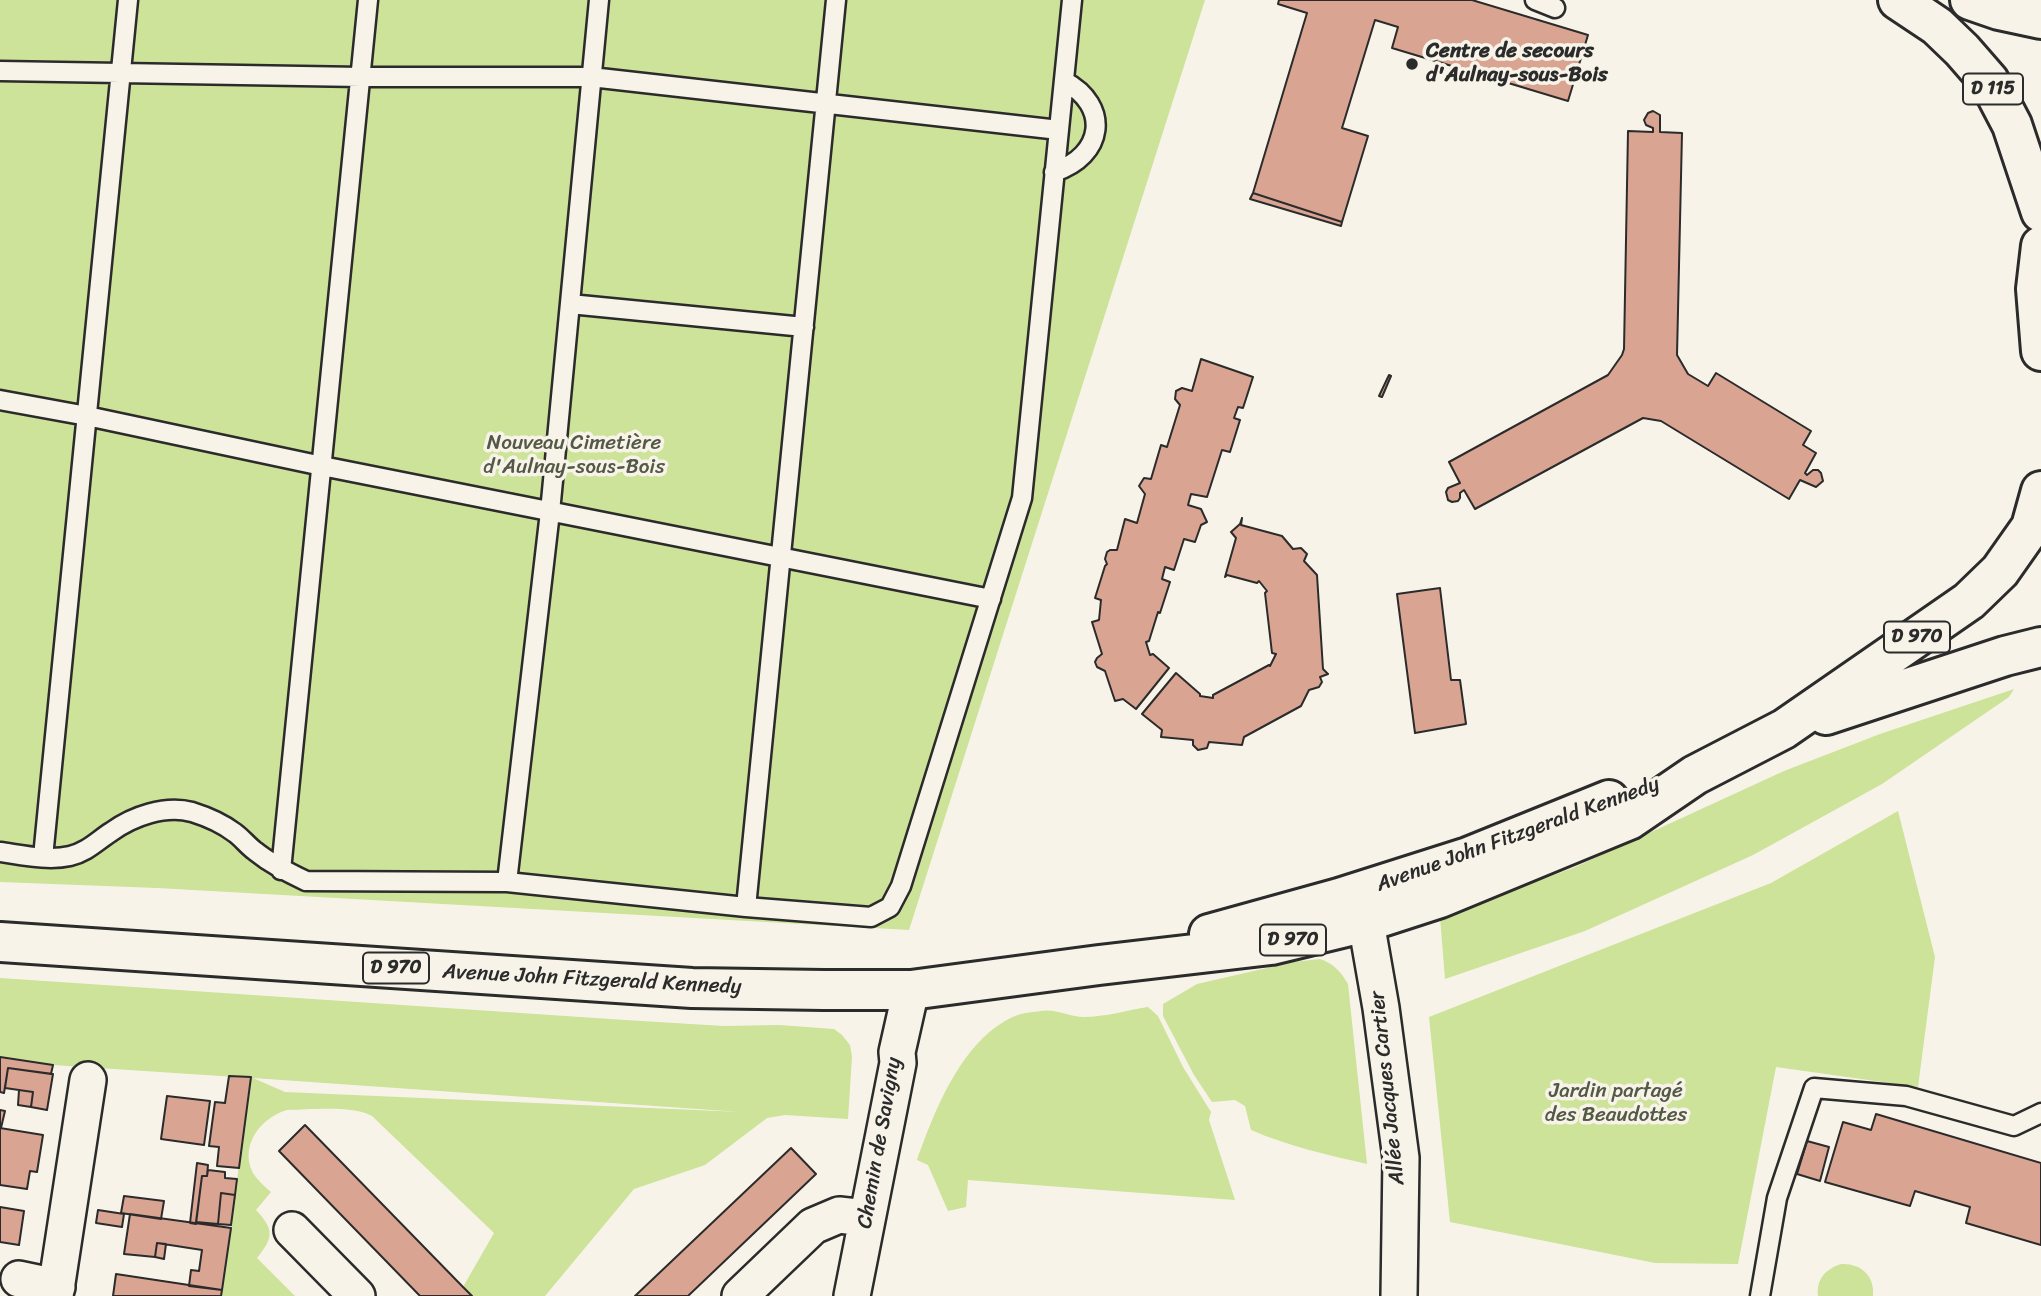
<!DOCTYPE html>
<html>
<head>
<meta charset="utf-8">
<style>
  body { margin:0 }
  canvas { display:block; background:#f7f3e8 }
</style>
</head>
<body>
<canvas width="2041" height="1296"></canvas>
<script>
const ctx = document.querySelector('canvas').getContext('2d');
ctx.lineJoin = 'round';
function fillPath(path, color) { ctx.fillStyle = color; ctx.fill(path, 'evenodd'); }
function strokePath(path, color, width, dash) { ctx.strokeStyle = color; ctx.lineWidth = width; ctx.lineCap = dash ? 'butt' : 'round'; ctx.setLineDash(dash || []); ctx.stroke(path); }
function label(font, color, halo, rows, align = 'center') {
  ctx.font = font + ' Sriracha,sans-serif'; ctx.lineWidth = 7; ctx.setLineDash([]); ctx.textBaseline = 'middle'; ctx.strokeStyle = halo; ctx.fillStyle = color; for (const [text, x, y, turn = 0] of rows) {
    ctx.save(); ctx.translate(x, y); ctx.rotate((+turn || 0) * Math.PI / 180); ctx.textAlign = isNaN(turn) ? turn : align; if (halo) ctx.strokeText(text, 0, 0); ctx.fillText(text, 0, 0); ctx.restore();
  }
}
fillPath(new Path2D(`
  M 0,0 L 1205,0 L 909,930 L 157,888 L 0,882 Z
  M 2014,689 L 2009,697 L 1882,784 L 1753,855 L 1585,931 L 1445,979 L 1440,917 L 1573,868 L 1784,771 L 1880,734 Z
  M 1898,811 L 1935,957 L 1918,1087 L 1776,1067 L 1738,1264 L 1655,1263 L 1450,1222 L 1429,1017 L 1771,883 Z
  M 1320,959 C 1333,963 1341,972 1348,984 L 1367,1164 C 1328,1155 1288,1146 1251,1130 L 1245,1106 L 1235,1100 L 1212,1102 L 1194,1075 L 1163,1016 L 1163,1004 L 1197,984 L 1293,962 Z
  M 0,978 L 625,1020 L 724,1026 L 779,1025 L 834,1029 L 842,1035 L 850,1045 L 852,1057 L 848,1119 L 785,1115 L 767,1118 L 705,1165 L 634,1189 L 545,1296 L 472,1296 L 463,1287 L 494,1233 L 372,1116 C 351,1105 311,1110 287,1110 C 262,1117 240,1144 252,1171 C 256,1179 264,1186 271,1192 L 256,1210 C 275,1230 273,1238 257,1258 L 295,1296 L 221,1296 L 251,1078 L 53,1065 L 0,1057 ZM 253,1078 L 741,1112 L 285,1092 Z
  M 1148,1007 L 1158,1016 L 1183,1067 L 1211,1112 L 1209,1120 L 1235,1200 L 968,1180 L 966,1207 L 948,1211 L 928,1165 L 917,1160 C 935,1110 962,1039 1015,1016 C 1022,1013 1033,1012 1041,1011 C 1054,1008 1070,1017 1084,1017 C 1105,1017 1128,1010 1148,1007 Z
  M 1841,1264 C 1860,1263 1875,1275 1873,1296 L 1818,1296 C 1816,1279 1826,1269 1841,1264 Z`), '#cce399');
const building = new Path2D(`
  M 1279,0 L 1472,0 L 1588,35 L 1568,101 L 1392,48 L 1398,27 L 1375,20 L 1342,128 L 1368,136 L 1342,222 L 1253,193 L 1307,13 L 1278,4 Z
  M 1653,111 L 1660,115 L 1660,132 L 1682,133 L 1677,355 L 1688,374 L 1708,386 L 1716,373 L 1811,431 L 1803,445 L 1816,453 L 1805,473 L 1807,475 L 1813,470 L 1818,470 L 1821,473 L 1823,481 L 1816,487 L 1800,480 L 1789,499 L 1661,421 L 1643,418 L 1475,509 L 1464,490 L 1460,493 L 1460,498 L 1458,501 L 1452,502 L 1448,500 L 1446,492 L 1448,488 L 1460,483 L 1449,462 L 1608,375 L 1622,355 L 1624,349 L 1628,131 L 1653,132 L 1653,128 L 1646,125 L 1644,120 L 1648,113 Z
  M 1253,193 L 1342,222 L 1341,226 L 1250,199 Z
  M 1201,359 L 1253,377 L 1243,408 L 1238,407 L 1234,418 L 1240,420 L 1230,452 L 1222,450 L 1207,497 L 1191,494 L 1188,505 L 1201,509 L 1207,522 L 1201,525 L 1195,542 L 1184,539 L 1174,570 L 1165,567 L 1162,579 L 1170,582 L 1160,613 L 1158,612 L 1149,641 L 1146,642 L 1150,655 L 1153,654 L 1169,668 L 1136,709 L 1123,699 L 1115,701 L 1105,671 L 1097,667 L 1095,662 L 1097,658 L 1102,654 L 1092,622 L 1099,620 L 1101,600 L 1095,598 L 1105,566 L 1107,564 L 1105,559 L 1107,552 L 1110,550 L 1117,550 L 1125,519 L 1137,523 L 1145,494 L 1139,486 L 1144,478 L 1151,479 L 1161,445 L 1167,447 L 1180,405 L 1175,399 L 1176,391 L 1182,388 L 1192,391 Z
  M 1389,375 L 1391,376 L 1382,397 L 1379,396 Z
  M 1242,518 L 1241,525 L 1282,536 L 1293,549 L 1301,548 L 1307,554 L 1304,561 L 1317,575 L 1323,669 L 1328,674 L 1320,677 L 1322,682 L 1319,687 L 1309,690 L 1301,706 L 1244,737 L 1242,745 L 1209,742 L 1207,748 L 1198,750 L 1193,745 L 1193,740 L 1161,737 L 1162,730 L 1142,714 L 1176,673 L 1200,694 L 1200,696 L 1213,698 L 1213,695 L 1269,665 L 1270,666 L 1276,654 L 1272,653 L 1265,593 L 1267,591 L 1259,581 L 1257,583 L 1227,575 L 1225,577 L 1236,538 L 1231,532 L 1240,524 Z
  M 1440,588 L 1451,680 L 1460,680 L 1466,724 L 1415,733 L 1397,594 Z
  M 0,1057 L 53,1065 L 51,1074 L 8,1068 L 4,1093 L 0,1092 Z
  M 8,1068 L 53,1074 L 47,1110 L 31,1107 L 33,1092 L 5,1088 Z
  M 229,1076 L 251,1077 L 239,1168 L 217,1166 L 219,1147 L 209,1146 L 215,1102 L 225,1103 Z
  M 19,1090 L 33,1092 L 31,1107 L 18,1105 Z
  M 167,1096 L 210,1101 L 204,1145 L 161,1139 Z
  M 0,1110 L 5,1111 L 1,1128 L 0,1128 Z
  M 1876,1114 L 2041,1163 L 2041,1245 L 1966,1223 L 1970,1207 L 1915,1191 L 1910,1206 L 1825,1182 L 1843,1122 L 1871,1130 Z
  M 305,1125 L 463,1287 L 472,1296 L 420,1296 L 279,1151 Z
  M 0,1128 L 43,1135 L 37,1172 L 30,1171 L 27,1189 L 0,1185 Z
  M 1807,1141 L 1829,1147 L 1820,1181 L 1797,1174 Z
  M 791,1148 L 816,1174 L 688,1296 L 635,1296 Z
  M 197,1163 L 208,1165 L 207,1176 L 202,1176 L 196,1224 L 190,1223 Z
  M 208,1170 L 225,1172 L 225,1178 L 237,1179 L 235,1195 L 221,1193 L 218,1224 L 196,1222 L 202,1176 L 207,1176 Z
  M 221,1193 L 235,1195 L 231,1225 L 218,1224 Z
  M 124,1196 L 164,1201 L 161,1219 L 121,1213 Z
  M 0,1207 L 24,1211 L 19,1245 L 0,1242 Z
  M 98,1210 L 124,1214 L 122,1227 L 96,1223 Z
  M 130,1214 L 231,1228 L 222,1290 L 189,1286 L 191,1270 L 199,1271 L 202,1250 L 157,1243 L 155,1257 L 124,1254 Z
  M 157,1243 L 166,1244 L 164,1259 L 155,1257 Z
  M 116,1274 L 222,1290 L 221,1296 L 113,1296 Z`);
fillPath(building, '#daa492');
strokePath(building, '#2b2b2b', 2);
const lane = new Path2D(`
  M 1535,0 L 1555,8
  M 0,71 L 361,77 L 591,77 L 1059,130
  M 1054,172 C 1104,156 1111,106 1064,81
  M 570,304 L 804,327
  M 0,400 L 87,416 L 322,466 L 991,599
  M 0,852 C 22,855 48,861 70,856 C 87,852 97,841 111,832 C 133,816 165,805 192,812 C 208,817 222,823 235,833 C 242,838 248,846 255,851 C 271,864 287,872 306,881 L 507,882 L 746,907 L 871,917 L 890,907 L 901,886 L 1022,498 L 1072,0
  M 43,857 L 128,0
  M 281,870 L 368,0
  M 507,882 L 550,512 L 599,0
  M 746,907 L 836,0
  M 1760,1296 L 1777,1198 L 1814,1088 L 1906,1096 L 2014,1126 L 2041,1113`);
const street = new Path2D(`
  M 1366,922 L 1381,1008 L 1401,1158 L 1399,1296
  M 292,1230 L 357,1296
  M 19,1279 L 57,1287
  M 55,1296 L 88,1080
  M 740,1296 L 813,1226 L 839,1215 L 866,1218
  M 852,1296 L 898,1063 L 897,1052 L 911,990`);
const primary = new Path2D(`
  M 1898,0 L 1937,26 L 1962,50 L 1989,81 L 2012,125 L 2041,212
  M 1970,0 L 1999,10 L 2041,19
  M 2041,246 L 2036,289 L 2041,351
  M 1826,715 L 2005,656 L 2041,647
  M 1209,934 L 1339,898 L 1468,857 L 1609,800
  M 0,942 L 692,988 L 824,990 L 911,990 L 1099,965 L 1271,945 L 1366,922 L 1440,898 L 1629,820 L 1695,775 L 1784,729 L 1969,601 L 2000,571 L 2031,527 L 2041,491`);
strokePath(lane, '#2b2b2b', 23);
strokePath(street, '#2b2b2b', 40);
strokePath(primary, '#2b2b2b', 44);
strokePath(lane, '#f7f3e8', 18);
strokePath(street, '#f7f3e8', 35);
strokePath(primary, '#f7f3e8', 38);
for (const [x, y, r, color] of [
  [1412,64,7,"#2b2b2b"]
]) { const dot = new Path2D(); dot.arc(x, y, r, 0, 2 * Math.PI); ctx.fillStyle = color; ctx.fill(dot); strokePath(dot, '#f7f3e8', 2.5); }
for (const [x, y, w] of [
  [1993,89,60],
  [1917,637,66],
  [1293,940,66],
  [396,968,66]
]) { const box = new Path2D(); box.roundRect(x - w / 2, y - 15.5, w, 31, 5); ctx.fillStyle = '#f7f3e8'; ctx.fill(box); strokePath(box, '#2b2b2b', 2); }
label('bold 19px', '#2b2b2b', null, [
  ["D 115",1993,89],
  ["D 970",1917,637],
  ["D 970",1293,940],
  ["D 970",396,968]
]);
label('bold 21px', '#2b2b2b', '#f7f3e8', [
  ["Centre de secours",1426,52],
  ["d'Aulnay-sous-Bois",1426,76]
], 'left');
label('21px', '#535946', '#f7f3e8', [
  ["Nouveau Cimetière",574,444],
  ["d'Aulnay-sous-Bois",574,468],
  ["Jardin partagé",1616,1092],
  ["des Beaudottes",1616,1116]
]);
label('21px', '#2b2b2b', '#f7f3e8', [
  ["Avenue John Fitzgerald Kennedy",1518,835,-20],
  ["Avenue John Fitzgerald Kennedy",592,980,3],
  ["Allée Jacques Cartier",1388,1088,-96],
  ["Chemin de Savigny",880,1143,-80]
]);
</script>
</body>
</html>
